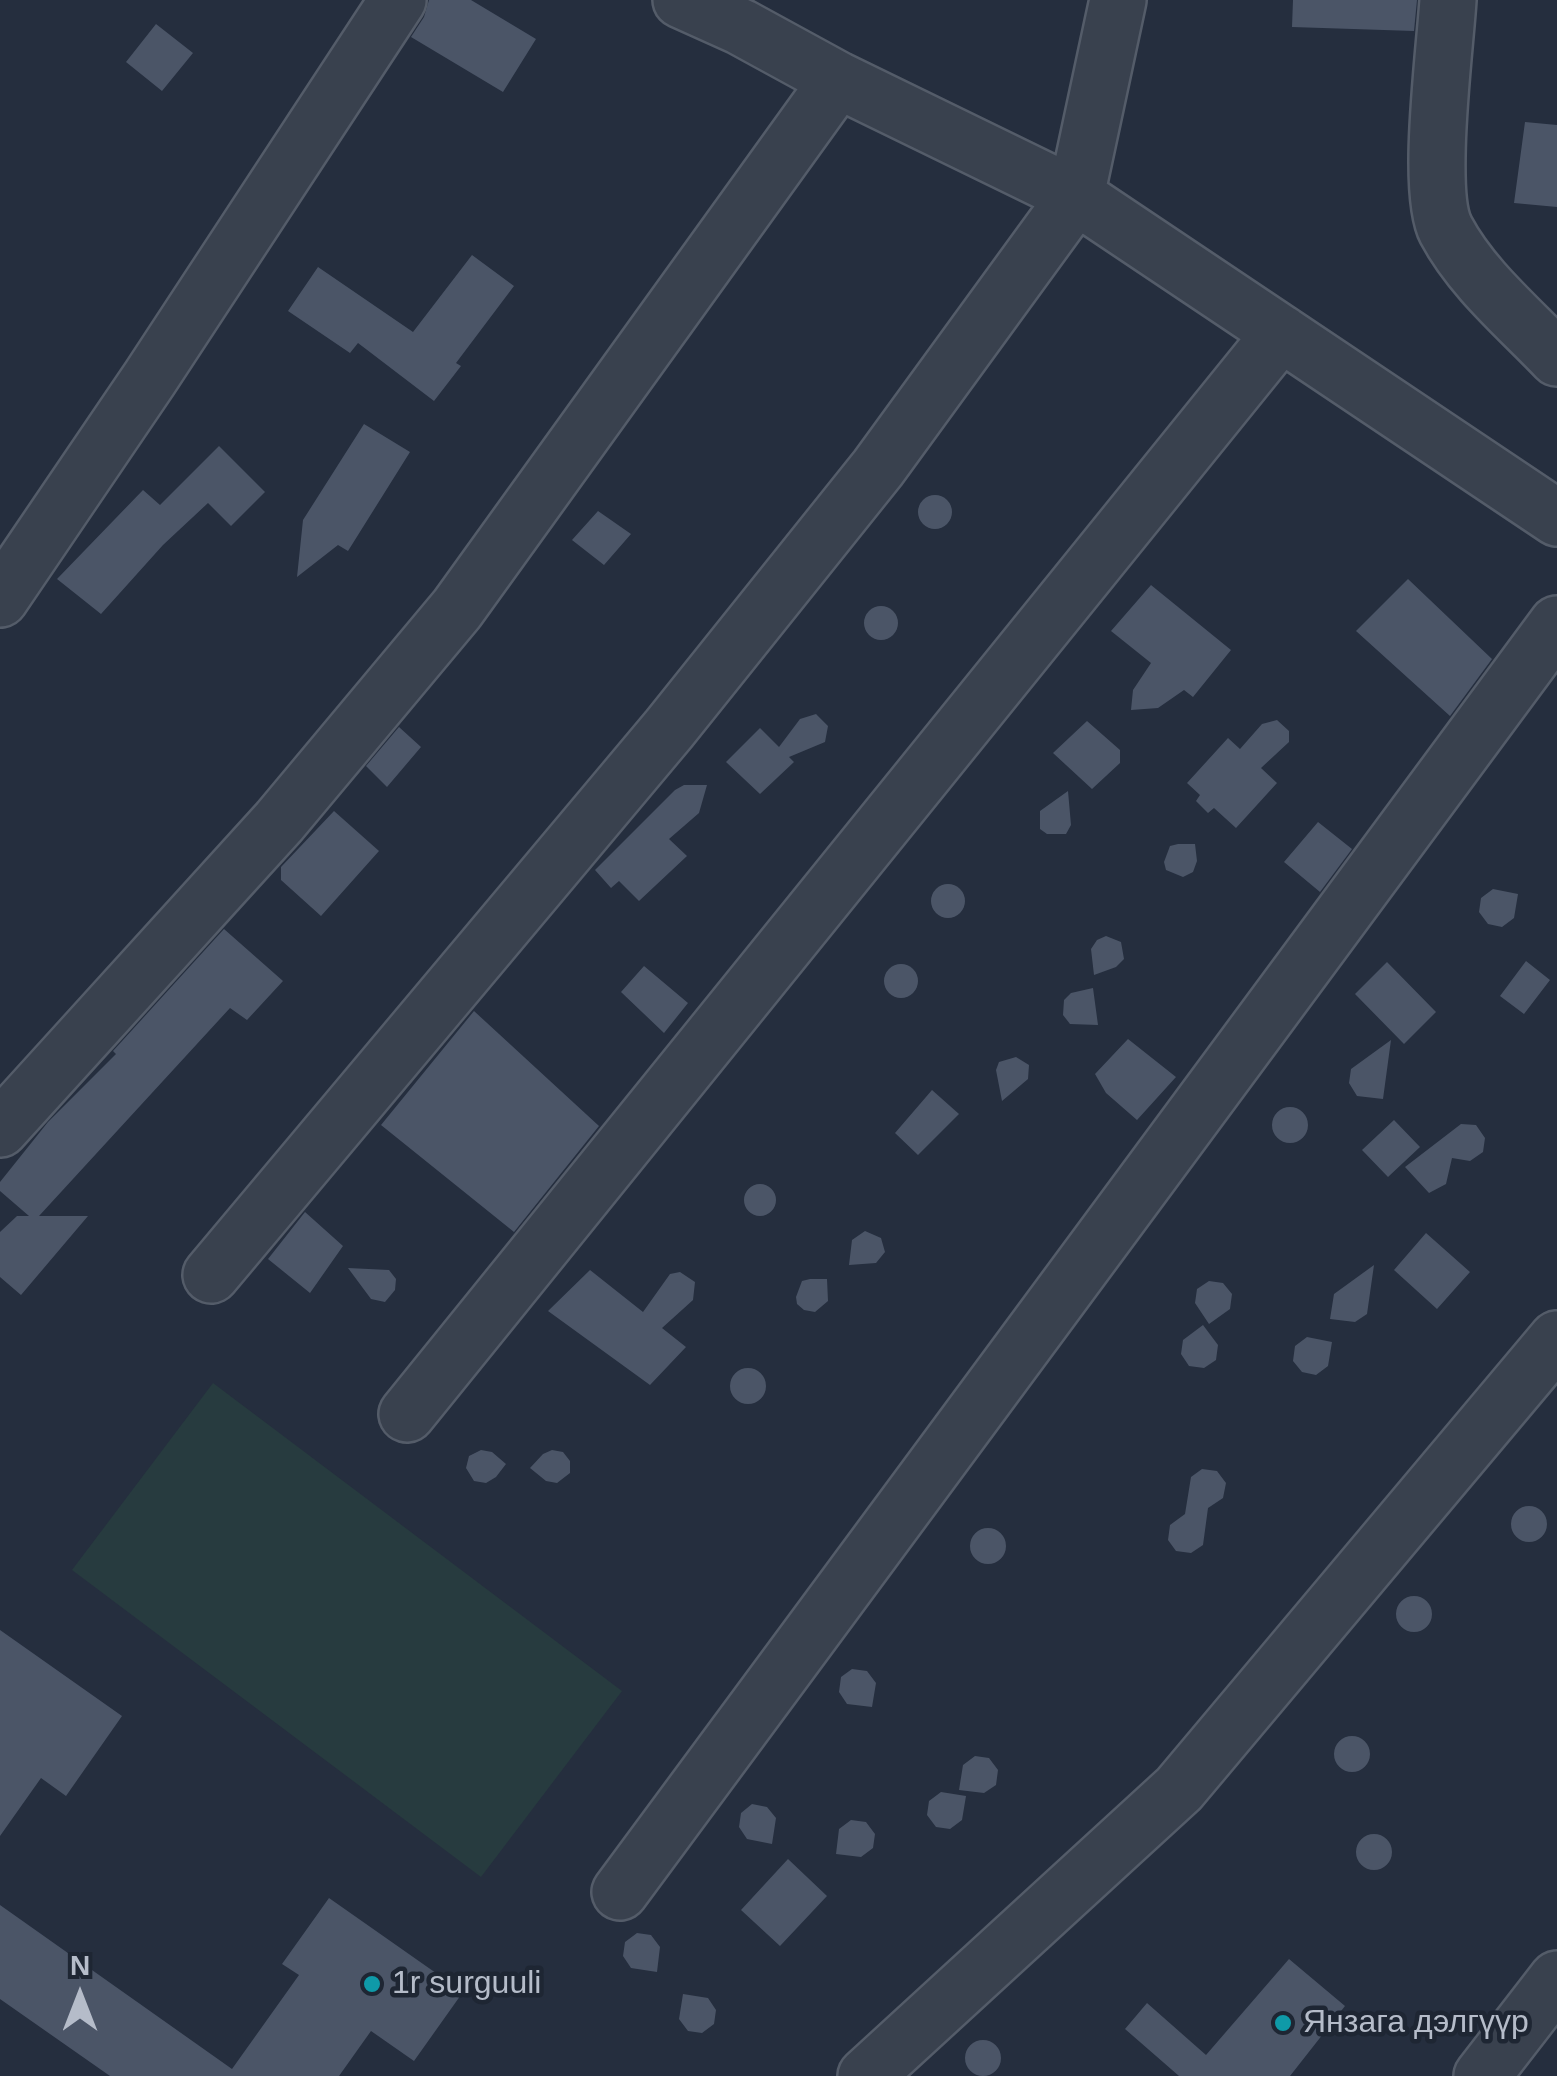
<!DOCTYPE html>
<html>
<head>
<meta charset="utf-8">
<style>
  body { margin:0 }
  #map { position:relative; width:1557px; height:2076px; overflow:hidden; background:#252e3e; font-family:Helvetica,sans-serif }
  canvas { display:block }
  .north { position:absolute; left:30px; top:1946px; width:100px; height:100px; -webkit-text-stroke:8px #1e2633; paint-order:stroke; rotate:0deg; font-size:28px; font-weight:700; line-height:40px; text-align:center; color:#b5bcc9 }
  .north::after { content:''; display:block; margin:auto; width:35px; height:45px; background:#b5bcc9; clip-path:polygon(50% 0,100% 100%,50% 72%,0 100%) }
</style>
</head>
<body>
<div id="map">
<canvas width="1557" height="2076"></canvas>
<div class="north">N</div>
</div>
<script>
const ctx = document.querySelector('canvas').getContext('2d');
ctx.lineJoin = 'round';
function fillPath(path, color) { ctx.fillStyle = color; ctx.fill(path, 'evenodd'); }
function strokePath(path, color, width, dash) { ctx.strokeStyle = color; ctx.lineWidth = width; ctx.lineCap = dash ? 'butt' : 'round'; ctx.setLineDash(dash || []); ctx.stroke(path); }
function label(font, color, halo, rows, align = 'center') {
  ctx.font = font + ' Helvetica,sans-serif'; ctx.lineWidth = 9; ctx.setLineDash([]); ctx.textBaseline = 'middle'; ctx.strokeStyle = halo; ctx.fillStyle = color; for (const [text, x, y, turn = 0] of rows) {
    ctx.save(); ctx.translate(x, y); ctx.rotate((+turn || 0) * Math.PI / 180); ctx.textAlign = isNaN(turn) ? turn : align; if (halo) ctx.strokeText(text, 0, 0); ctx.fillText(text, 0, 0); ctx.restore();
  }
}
fillPath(new Path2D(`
  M 213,1383 L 622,1691 L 481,1877 L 72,1570 Z`), '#273b3f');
fillPath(new Path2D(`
  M 429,0 L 471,0 L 536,39 L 503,92 L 411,37 L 424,17 Z
  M 1293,0 L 1417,0 L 1414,31 L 1292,27 Z
  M 156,24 L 193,53 L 162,91 L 126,62 Z
  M 1525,122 L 1557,125 L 1557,207 L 1514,203 Z
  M 472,255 L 514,286 L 456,363 L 461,366 L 434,401 L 358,343 L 350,353 L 288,311 L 318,267 L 413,332 Z
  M 364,424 L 410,452 L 348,551 L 338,545 L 297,577 L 303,520 Z
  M 219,446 L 265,492 L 231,526 L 208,503 L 163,545 L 101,614 L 57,579 L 143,490 L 160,505 Z
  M918 512a17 17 0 1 1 34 0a17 17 0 1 1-34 0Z
  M 598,511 L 631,534 L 604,565 L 572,540 Z
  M 1408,579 L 1492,659 L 1450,716 L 1356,631 Z
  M 1151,585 L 1231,650 L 1193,697 L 1184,690 L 1158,708 L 1131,710 L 1133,690 L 1151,663 L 1111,631 Z
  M864 623a17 17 0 1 1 34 0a17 17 0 1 1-34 0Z
  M 816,714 L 828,726 L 825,742 L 789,757 L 794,762 L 760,794 L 726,762 L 760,728 L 779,747 L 800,719 Z
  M 1277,720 L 1289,731 L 1289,742 L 1261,768 L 1277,783 L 1236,828 L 1214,808 L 1208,813 L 1196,801 L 1200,795 L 1187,783 L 1228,738 L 1240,749 L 1262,724 Z
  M 1087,721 L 1120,750 L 1120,763 L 1092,789 L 1053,753 Z
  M 399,727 L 421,747 L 387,787 L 366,766 Z
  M 707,785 L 699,813 L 669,839 L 687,856 L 639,901 L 619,881 L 611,888 L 595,870 L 675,790 L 684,785 Z
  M 1068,791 L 1071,825 L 1066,834 L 1047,834 L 1040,829 L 1040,811 Z
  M 334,811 L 379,851 L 321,916 L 281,880 L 281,867 Z
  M 1318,822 L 1352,849 L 1320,892 L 1284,862 Z
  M 1178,844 L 1195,844 L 1197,861 L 1193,872 L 1183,877 L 1166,870 L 1164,862 L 1170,846 Z
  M931 901a17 17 0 1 1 34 0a17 17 0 1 1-34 0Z
  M 1493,889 L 1518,894 L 1514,918 L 1502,927 L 1488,924 L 1479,912 L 1481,898 Z
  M 224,929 L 283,981 L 247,1020 L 230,1008 L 39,1216 L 88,1216 L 21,1295 L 0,1277 L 0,1232 L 17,1216 L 29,1216 L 0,1191 L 0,1182 L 48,1122 L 116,1054 L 113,1051 Z
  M 1106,936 L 1121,942 L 1124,959 L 1116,967 L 1094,975 L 1091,949 L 1097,940 Z
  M 1526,961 L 1550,980 L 1524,1014 L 1500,996 Z
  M 1387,962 L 1436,1012 L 1404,1044 L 1355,994 Z
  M884 981a17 17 0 1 1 34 0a17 17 0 1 1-34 0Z
  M 644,966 L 688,1003 L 664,1033 L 621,992 Z
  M 1093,988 L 1098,1025 L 1070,1024 L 1063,1015 L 1064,1000 L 1071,993 Z
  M 474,1011 L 599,1126 L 514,1232 L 381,1125 Z
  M 1128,1039 L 1176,1077 L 1137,1120 L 1106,1093 L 1095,1074 Z
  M 1391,1040 L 1383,1099 L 1357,1096 L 1349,1083 L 1351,1069 Z
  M 1016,1057 L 1029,1065 L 1028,1079 L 1002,1101 L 996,1070 L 999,1062 Z
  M 932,1090 L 959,1114 L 918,1155 L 895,1133 Z
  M1272 1125a18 18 0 1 1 36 0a18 18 0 1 1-36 0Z
  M 1394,1120 L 1420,1147 L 1388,1177 L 1362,1150 Z
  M 1461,1124 L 1476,1125 L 1485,1138 L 1483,1152 L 1470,1161 L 1452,1158 L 1446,1184 L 1429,1193 L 1405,1167 Z
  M744 1200a16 16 0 1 1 32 0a16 16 0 1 1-32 0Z
  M 305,1212 L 343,1246 L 310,1293 L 268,1259 Z
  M 865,1231 L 881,1238 L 885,1252 L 876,1263 L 849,1265 L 852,1240 Z
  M 1426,1233 L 1470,1272 L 1437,1309 L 1394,1270 Z
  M 1374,1265 L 1367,1314 L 1355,1322 L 1330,1319 L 1334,1294 Z
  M 348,1268 L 389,1270 L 396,1279 L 395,1290 L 385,1302 L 371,1299 Z
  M 590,1270 L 643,1312 L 670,1274 L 680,1272 L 695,1282 L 693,1300 L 662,1328 L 686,1347 L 650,1385 L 548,1311 Z
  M 810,1279 L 827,1279 L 828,1301 L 815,1312 L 804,1310 L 797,1304 L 796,1297 L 802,1281 Z
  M 1209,1281 L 1223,1283 L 1232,1294 L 1230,1309 L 1209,1324 L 1195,1303 L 1197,1289 Z
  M 1203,1325 L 1218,1345 L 1216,1360 L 1204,1368 L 1189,1366 L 1181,1354 L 1183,1340 Z
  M 1307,1337 L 1332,1342 L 1328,1366 L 1316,1375 L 1302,1372 L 1293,1361 L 1295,1346 Z
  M730 1386a18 18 0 1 1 36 0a18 18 0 1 1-36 0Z
  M 481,1450 L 492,1452 L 506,1464 L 496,1477 L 486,1483 L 474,1481 L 466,1468 L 469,1456 Z
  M 552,1450 L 563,1452 L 570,1461 L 570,1473 L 557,1483 L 546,1481 L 530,1468 L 543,1454 Z
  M 1202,1469 L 1217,1471 L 1226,1483 L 1223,1498 L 1208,1508 L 1203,1545 L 1191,1553 L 1176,1551 L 1168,1540 L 1170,1525 L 1185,1514 L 1191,1477 Z
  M1511 1524a18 18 0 1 1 36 0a18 18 0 1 1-36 0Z
  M970 1546a18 18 0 1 1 36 0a18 18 0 1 1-36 0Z
  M1396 1614a18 18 0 1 1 36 0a18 18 0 1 1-36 0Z
  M 0,1630 L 122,1716 L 66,1796 L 41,1778 L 0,1836 Z
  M 852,1669 L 867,1671 L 876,1683 L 872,1707 L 847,1704 L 839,1692 L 841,1677 Z
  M1334 1754a18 18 0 1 1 36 0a18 18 0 1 1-36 0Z
  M 975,1756 L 989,1758 L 998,1770 L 996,1785 L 984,1793 L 959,1790 L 963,1765 Z
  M 941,1792 L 966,1796 L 962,1820 L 950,1829 L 936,1827 L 927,1815 L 929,1801 Z
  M 752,1804 L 767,1807 L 776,1818 L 772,1844 L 747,1839 L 739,1827 L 741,1813 Z
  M 851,1820 L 866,1822 L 875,1834 L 873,1848 L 861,1857 L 836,1854 L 839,1829 Z
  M1356 1852a18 18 0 1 1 36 0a18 18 0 1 1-36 0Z
  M 788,1859 L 827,1896 L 780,1946 L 741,1910 Z
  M 329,1898 L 463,1992 L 414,2061 L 371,2031 L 339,2076 L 110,2076 L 0,1999 L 0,1905 L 232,2069 L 299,1975 L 282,1964 Z
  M 637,1933 L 651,1935 L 660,1947 L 657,1972 L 631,1968 L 623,1956 L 625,1942 Z
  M 1289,1959 L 1345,2006 L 1290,2076 L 1179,2076 L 1125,2029 L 1147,2003 L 1206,2055 Z
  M 683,1994 L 708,1998 L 716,2010 L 714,2024 L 702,2033 L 688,2031 L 679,2019 Z
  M965 2058a18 18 0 1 1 36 0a18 18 0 1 1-36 0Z`), '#4b5567');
const minor = new Path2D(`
  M 681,0 L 741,27 L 838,80 L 1076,196 L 1557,518
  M 1448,0 C 1445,49 1426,192 1446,230 C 1472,279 1519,318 1557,358
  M 0,599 L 150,378 L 398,0
  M 0,1129 L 279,822 L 457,609 L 838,80
  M 211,1275 L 669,729 L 878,468 L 1076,196 L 1118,0
  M 407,1414 L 1281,333
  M 620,1892 L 1557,624
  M 866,2076 L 1179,1789 L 1557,1339
  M 1482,2076 L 1557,1979`);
strokePath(minor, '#545c69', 60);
strokePath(minor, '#39414e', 55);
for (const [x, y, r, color] of [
  [372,1984,10,"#0f9aa8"],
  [1283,2023,10,"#0f9aa8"]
]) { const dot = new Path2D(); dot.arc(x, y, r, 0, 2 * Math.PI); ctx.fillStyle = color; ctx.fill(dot); strokePath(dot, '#1e2633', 4); }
label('32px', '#b5bcc9', '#1e2633', [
  ["1r surguuli",392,1984],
  ["Янзага дэлгүүр",1303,2023]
], 'left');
</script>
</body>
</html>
